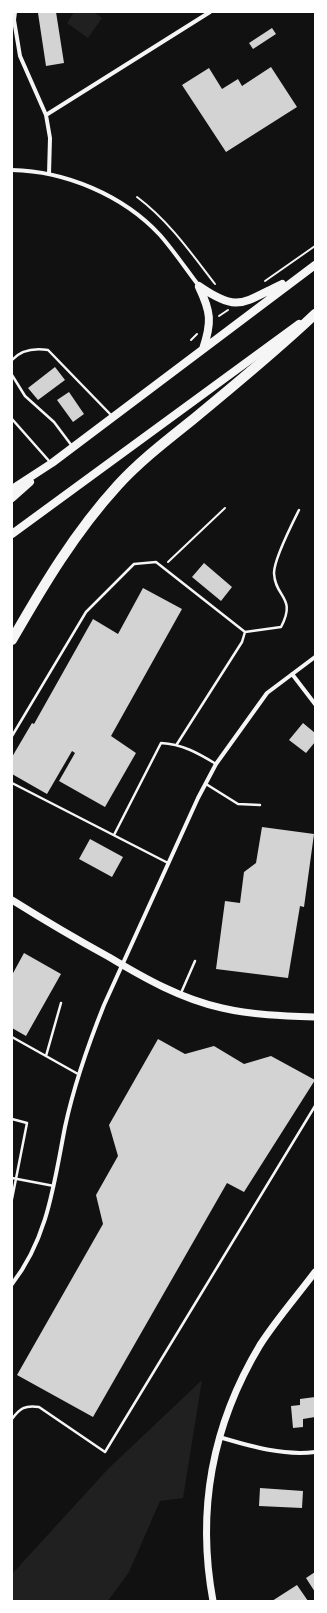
<!DOCTYPE html>
<html>
<head>
<meta charset="utf-8">
<style>
  body { margin:0 }
  #map { position:relative; width:327px; height:1613px; overflow:hidden; background:#111; font-family:Commissioner,sans-serif }
  canvas { display:block }
  .frame { position:absolute; inset:0; border:13px solid #fff; pointer-events:none }
</style>
</head>
<body>
<div id="map">
<canvas width="327" height="1613"></canvas>
<div class="frame"></div>
</div>
<script>
const ctx = document.querySelector('canvas').getContext('2d');
ctx.lineJoin = 'round';
function fillPath(path, color) { ctx.fillStyle = color; ctx.fill(path, 'evenodd'); }
function strokePath(path, color, width, dash) { ctx.strokeStyle = color; ctx.lineWidth = width; ctx.lineCap = dash ? 'butt' : 'round'; ctx.setLineDash(dash || []); ctx.stroke(path); }
fillPath(new Path2D(`
  M 74,12 L 94,12 L 102,18 L 88,38 L 67,23 Z
  M 202,1380 L 183,1498 L 160,1501 L 129,1572 L 108,1601 L 12,1601 L 12,1574 L 108,1469 Z`), '#202020');
fillPath(new Path2D(`
  M 56,12 L 64,63 L 46,66 L 38,13 Z
  M 272,28 L 276,34 L 253,49 L 249,43 Z
  M 271,67 L 297,107 L 226,152 L 182,85 L 209,68 L 222,89 L 238,79 L 242,86 Z
  M 55,367 L 65,380 L 38,400 L 28,388 Z
  M 69,392 L 84,414 L 73,422 L 57,400 Z
  M 204,563 L 232,587 L 221,601 L 192,577 Z
  M 143,588 L 182,609 L 111,736 L 136,753 L 105,807 L 59,781 L 75,753 L 72,751 L 47,794 L 12,774 L 12,757 L 32,723 L 34,724 L 93,619 L 118,634 Z
  M 303,723 L 315,733 L 315,742 L 306,753 L 289,740 Z
  M 262,827 L 314,834 L 304,907 L 300,906 L 288,978 L 216,969 L 225,901 L 240,903 L 244,872 L 256,863 Z
  M 90,839 L 123,857 L 112,877 L 79,859 Z
  M 24,953 L 61,974 L 26,1036 L 12,1028 L 12,975 Z
  M 158,1039 L 185,1054 L 214,1046 L 244,1064 L 271,1056 L 315,1080 L 244,1192 L 227,1183 L 93,1417 L 17,1375 L 103,1224 L 96,1195 L 118,1156 L 109,1125 Z
  M 315,1397 L 315,1417 L 303,1419 L 303,1427 L 293,1428 L 291,1406 L 300,1405 L 300,1399 Z
  M 260,1488 L 303,1491 L 302,1508 L 259,1506 Z
  M 315,1572 L 315,1592 L 306,1578 Z
  M 297,1585 L 308,1601 L 272,1601 Z`), '#d3d3d3');
strokePath(new Path2D(`
  M 137,197 C 169,221 191,253 215,284
  M 265,281 L 315,246
  M 219,316 L 228,310
  M 191,340 L 197,334
  M 168,562 L 225,508`), '#f5f5f5', 2);
strokePath(new Path2D(`
  M 12,360 C 21,350 35,348 48,350 L 112,416
  M 12,375 L 25,396 L 54,422 L 72,446
  M 12,419 L 50,462
  M 245,632 L 281,627 C 297,597 275,598 274,573 C 274,559 292,524 299,510
  M 12,736 L 86,612 L 134,564 L 156,562 L 245,632 L 242,642 L 177,744
  M 12,783 L 168,863
  M 206,784 L 238,804 L 260,805
  M 114,835 L 161,743 C 182,744 198,753 216,764
  M 181,993 L 195,961
  M 12,1037 L 78,1074
  M 46,1056 L 61,1003
  M 12,1119 L 27,1123 L 12,1199
  M 12,1178 L 54,1186
  M 12,1419 C 20,1408 25,1405 39,1407 L 105,1452 L 315,1106`), '#f5f5f5', 2.5);
strokePath(new Path2D(`
  M 15,12 L 14,20 L 20,56 L 46,115 L 50,138 L 49,174
  M 46,115 L 210,12
  M 12,170 C 65,171 123,195 160,235 C 174,251 186,269 199,286
  M 292,674 L 315,704
  M 12,1284 C 48,1238 54,1183 65,1127 C 74,1085 88,1045 104,1005 L 198,798 L 216,764 L 267,693 L 315,657
  M 219,1437 C 250,1446 282,1456 315,1452`), '#f5f5f5', 4);
strokePath(new Path2D(`
  M 12,900 C 44,920 76,939 109,957 C 144,978 181,999 222,1008 C 252,1015 284,1016 315,1017
  M 213,1601 C 196,1509 212,1425 260,1345 C 276,1320 297,1296 315,1272`), '#f5f5f5', 7);
strokePath(new Path2D(`
  M 199,286 C 238,313 242,303 282,284
  M 199,287 C 211,312 212,322 203,349
  M 12,489 L 52,463 L 315,265
  M 12,498 L 30,482
  M 12,534 L 299,324`), '#f5f5f5', 8);
strokePath(new Path2D(`
  M 12,640 C 43,586 75,532 118,485 C 140,461 166,441 191,421 C 233,386 275,352 315,314`), '#f5f5f5', 10);
</script>
</body>
</html>
